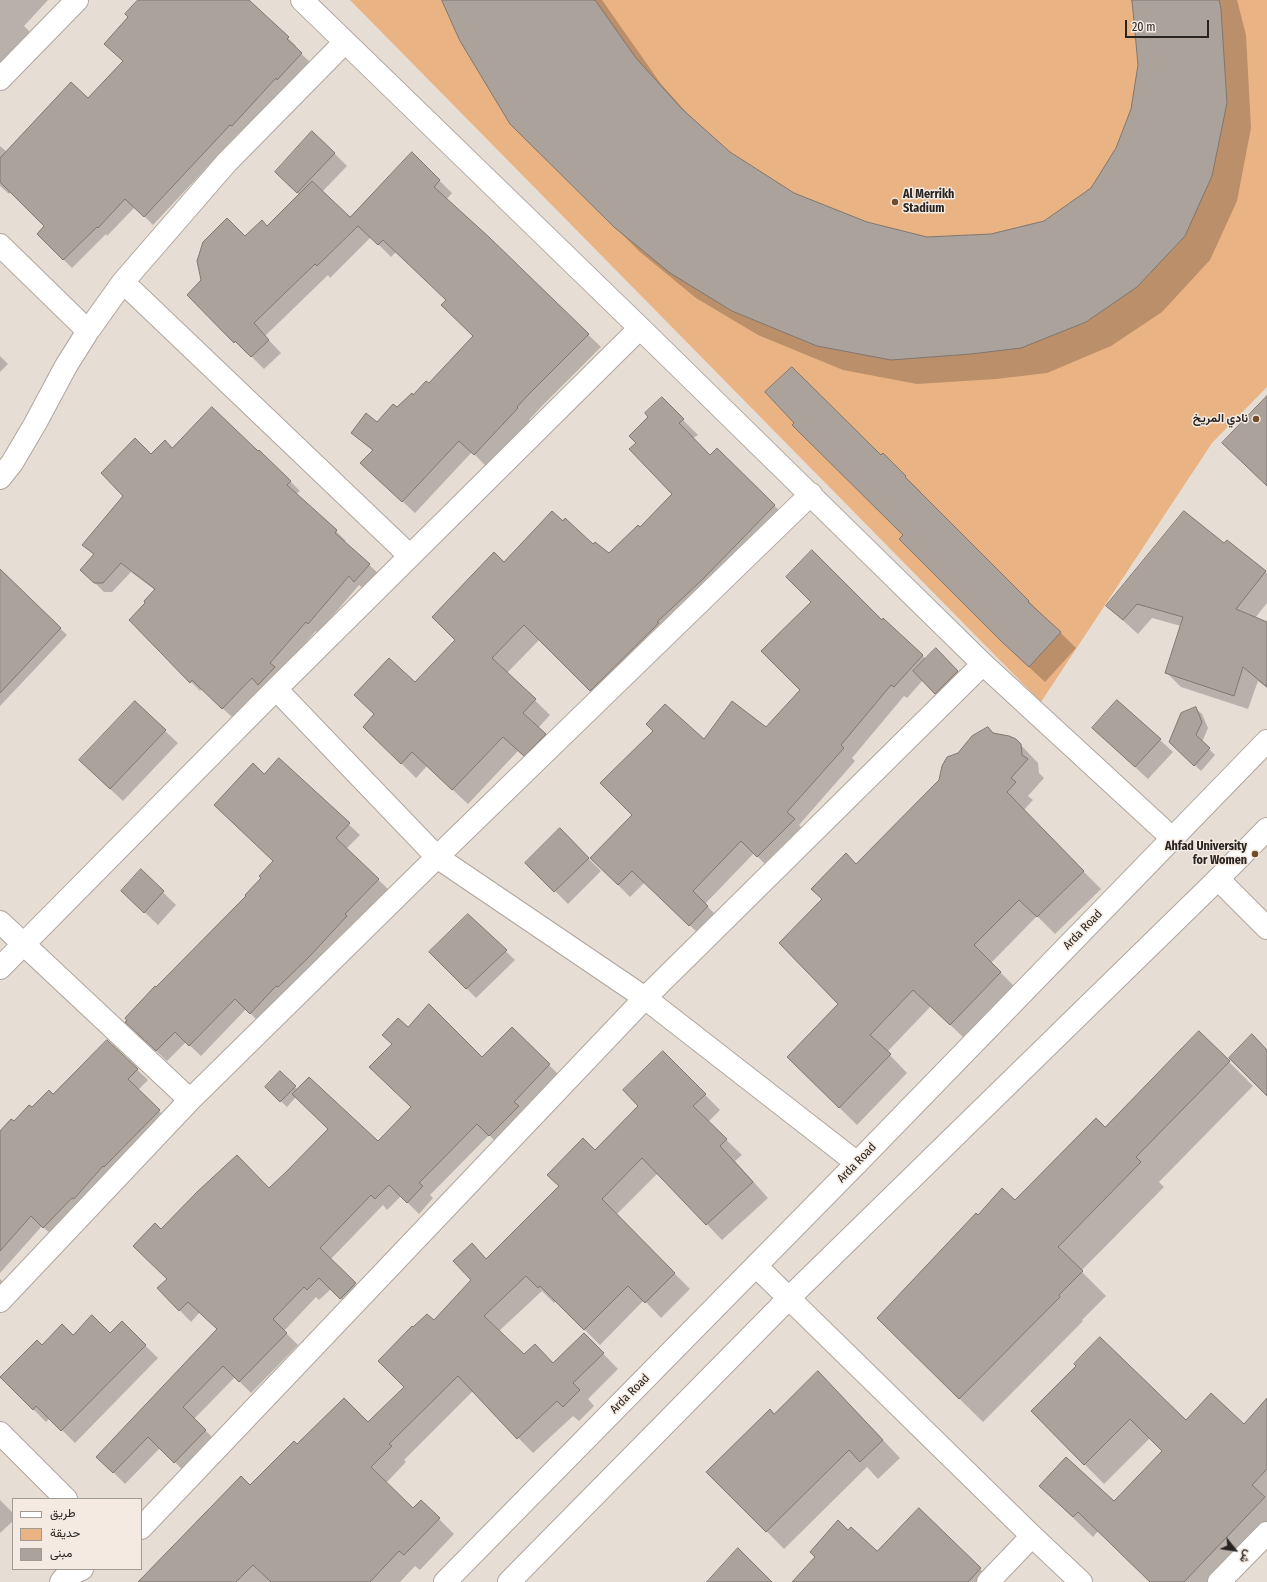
<!DOCTYPE html>
<html>
<head>
<meta charset="utf-8">
<style>
  body { margin:0 }
  #map { position:relative; width:1267px; height:1582px; overflow:hidden; background:#e6ddd5; font-family:"Fira Sans Condensed",Vazirmatn,sans-serif }
  canvas { display:block }
  .legend { position:absolute; left:12px; top:1498px; width:130px; height:72px; box-sizing:border-box; background:#f4eae2; border:1px solid #a29b95; margin:0; padding:5px 7px; list-style:none; font-size:12px; color:#282421 }
  .legend li { display:flex; align-items:center; gap:8px; height:20px }
  .legend b { width:20px; border:1px solid #a29b95 }
  .north { position:absolute; left:1215px; top:1530px; width:40px; height:40px; -webkit-text-stroke:3px #f4eae2; paint-order:stroke; rotate:120deg; font-size:11px; font-weight:700; line-height:16px; text-align:center; color:#282421 }
  .north::after { content:''; display:block; margin:auto; width:14px; height:18px; background:#282421; clip-path:polygon(50% 0,100% 100%,50% 72%,0 100%) }
  .scale { position:absolute; left:1125px; top:20px; width:84px; height:18px; box-sizing:border-box; border:2px solid #282421; border-top:0; padding-left:5px; font-size:12px; line-height:14px; white-space:nowrap; color:#282421; -webkit-text-stroke:3px #f4eae2; paint-order:stroke }
</style>
</head>
<body>
<div id="map">
<canvas width="1267" height="1582"></canvas>
<ul class="legend">
<li><b style="height:5px;background:#fff"></b>طريق</li>
<li><b style="height:11px;background:#e9b384"></b>حديقة</li>
<li><b style="height:11px;background:#aba29b"></b>مبنى</li>
</ul>
<div class="north">ش</div>
<div class="scale">20 m</div>
</div>
<script>
const ctx = document.querySelector('canvas').getContext('2d');
ctx.lineJoin = 'round';
function fillPath(path, color) { ctx.fillStyle = color; ctx.fill(path, 'evenodd'); }
function strokePath(path, color, width, dash) { ctx.strokeStyle = color; ctx.lineWidth = width; ctx.lineCap = dash ? 'butt' : 'round'; ctx.setLineDash(dash || []); ctx.stroke(path); }
function label(font, color, halo, rows, align = 'center') {
  ctx.font = font + ' "Fira Sans Condensed",Vazirmatn,sans-serif'; ctx.lineWidth = 3; ctx.setLineDash([]); ctx.textBaseline = 'middle'; ctx.strokeStyle = halo; ctx.fillStyle = color; for (const [text, x, y, turn = 0] of rows) {
    ctx.save(); ctx.translate(x, y); ctx.rotate((+turn || 0) * Math.PI / 180); ctx.textAlign = isNaN(turn) ? turn : align; if (halo) ctx.strokeText(text, 0, 0); ctx.fillText(text, 0, 0); ctx.restore();
  }
}
fillPath(new Path2D(`
  M 350,0 L 1267,0 L 1267,387 L 1212,443 L 1041,702 Z`), '#e9b384');
fillPath(new Path2D(`
  M 0,0 L 48,0 L 24,26 L 34,36 L 0,71 Z
  M 170,0 L 246,0 L 288,38 L 296,46 L 295,48 L 310,62 L 286,88 L 285,86 L 241,134 L 239,133 L 153,225 L 135,207 L 107,236 L 106,234 L 72,268 L 38,234 L 45,226 L 11,192 L 9,194 L 0,186 L 0,146 L 7,152 L 88,99 L 124,61 Z
  M 443,0 L 602,0 L 661,84 L 694,121 L 730,153 L 794,194 L 866,223 L 927,238 L 991,235 L 1045,222 L 1091,188 L 1117,149 L 1132,109 L 1139,65 L 1134,11 L 1131,0 L 1237,0 L 1246,35 L 1251,128 L 1237,201 L 1210,260 L 1162,312 L 1111,346 L 1047,373 L 996,379 L 917,384 L 843,370 L 758,335 L 696,298 L 640,252 L 511,123 Z
  M 334,153 L 347,166 L 322,192 L 350,218 L 412,154 L 452,193 L 446,200 L 489,239 L 601,347 L 541,407 L 529,420 L 530,421 L 487,467 L 472,452 L 415,513 L 374,475 L 373,451 L 352,433 L 377,423 L 429,385 L 475,336 L 447,300 L 396,252 L 391,257 L 371,237 L 330,278 L 328,275 L 265,336 L 281,353 L 264,369 L 248,353 L 247,354 L 189,295 L 245,237 L 267,227 L 300,195 L 288,185 Z
  M 0,356 L 8,364 L 0,372 Z
  M 662,399 L 698,435 L 693,438 L 711,456 L 717,449 L 789,520 L 606,705 L 540,639 L 507,673 L 550,715 L 538,728 L 560,750 L 539,770 L 518,751 L 468,804 L 427,766 L 416,778 L 379,741 L 415,684 L 456,640 L 504,563 L 593,545 L 609,554 L 640,529 L 674,494 L 637,443 L 650,417 Z
  M 172,449 L 290,481 L 300,491 L 296,494 L 336,531 L 346,541 L 344,542 L 379,574 L 365,590 L 359,585 L 318,633 L 316,631 L 279,673 L 268,694 L 262,687 L 233,718 L 202,689 L 200,691 L 130,620 L 147,603 L 155,590 L 131,572 L 112,592 L 104,592 L 91,579 L 94,555 L 84,545 L 125,496 L 151,455 Z
  M 883,455 L 921,492 L 920,494 L 1076,648 L 1045,682 L 1018,657 L 904,535 L 881,456 Z
  M 1227,541 L 1267,573 L 1267,603 L 1255,618 L 1267,623 L 1267,688 L 1258,681 L 1248,709 L 1181,687 L 1166,672 L 1181,626 L 1152,618 L 1138,634 L 1107,606 L 1224,545 Z
  M 3,574 L 67,635 L 0,706 L 0,575 Z
  M 883,619 L 926,659 L 936,650 L 970,684 L 948,706 L 923,680 L 907,698 L 904,696 L 852,758 L 855,761 L 799,825 L 806,832 L 770,869 L 754,853 L 705,904 L 720,919 L 702,937 L 645,882 L 630,897 L 591,858 L 704,740 L 766,728 Z
  M 1195,708 L 1202,714 L 1208,728 L 1202,742 L 1215,755 L 1201,771 L 1170,741 Z
  M 1093,728 L 1160,740 L 1173,752 L 1148,779 Z
  M 165,731 L 178,743 L 123,801 L 93,773 Z
  M 993,734 L 1016,740 L 1038,763 L 1039,773 L 1044,778 L 1028,796 L 1033,800 L 1023,811 L 1101,889 L 1055,934 L 1037,916 L 991,963 L 1018,990 L 968,1042 L 931,1006 L 887,1052 L 907,1073 L 857,1125 L 788,1057 L 840,1004 L 856,865 L 940,781 L 959,754 Z
  M 279,759 L 360,835 L 346,849 L 389,890 L 261,1024 L 246,1009 L 201,1056 L 186,1042 L 167,1061 L 137,1033 L 156,988 L 248,896 L 274,862 L 264,775 Z
  M 560,830 L 601,871 L 568,904 L 527,863 Z
  M 141,871 L 176,905 L 158,925 L 135,903 Z
  M 468,915 L 515,960 L 476,998 L 431,952 Z
  M 512,1028 L 561,1077 L 501,1147 L 489,1135 L 430,1195 L 433,1198 L 419,1214 L 401,1196 L 387,1210 L 383,1205 L 330,1260 L 366,1295 L 352,1310 L 331,1289 L 319,1300 L 316,1297 L 284,1331 L 298,1345 L 251,1393 L 235,1377 L 194,1419 L 217,1442 L 186,1473 L 160,1448 L 125,1484 L 98,1457 L 218,1329 L 200,1312 L 191,1322 L 158,1288 L 168,1279 L 161,1230 L 269,1189 L 329,1130 L 296,1097 L 287,1107 L 266,1087 L 280,1072 L 298,1090 L 378,1142 L 412,1107 L 408,1029 L 482,1059 Z
  M 1199,1032 L 1253,1086 L 1159,1182 L 1164,1187 L 1081,1271 L 1106,1296 L 1082,1320 L 1083,1321 L 983,1422 L 902,1342 L 978,1217 L 1015,1202 L 1105,1128 Z
  M 107,1041 L 148,1080 L 138,1090 L 169,1121 L 54,1237 L 42,1226 L 0,1273 L 0,1133 L 32,1108 L 53,1095 Z
  M 663,1052 L 720,1110 L 708,1122 L 742,1155 L 735,1161 L 768,1198 L 722,1240 L 658,1173 L 616,1215 L 690,1289 L 661,1318 L 644,1300 L 600,1345 L 556,1301 L 554,1303 L 542,1291 L 499,1331 L 524,1356 L 554,1364 L 584,1334 L 618,1369 L 588,1399 L 594,1406 L 579,1421 L 573,1416 L 533,1453 L 473,1391 L 404,1460 L 406,1462 L 386,1483 L 413,1510 L 421,1501 L 454,1534 L 420,1570 L 415,1566 L 400,1582 L 139,1582 L 297,1445 L 368,1423 L 405,1387 L 434,1322 L 473,1280 L 472,1245 L 487,1259 L 596,1151 L 640,1106 Z
  M 0,1279 L 4,1283 L 0,1288 Z
  M 122,1323 L 158,1358 L 75,1443 L 50,1418 L 46,1422 L 1,1377 L 42,1346 L 73,1337 L 110,1334 Z
  M 836,1390 L 900,1458 L 878,1479 L 867,1467 L 784,1549 L 708,1472 L 774,1415 Z
  M 1267,1400 L 1267,1536 L 1223,1582 L 1151,1582 L 1098,1531 L 1093,1537 L 1040,1486 L 1114,1503 L 1163,1451 L 1150,1438 L 1104,1484 L 1032,1411 L 1244,1426 Z
  M 0,1500 L 13,1513 L 13,1521 L 0,1533 Z
  M 919,1510 L 993,1582 L 826,1582 L 848,1531 L 877,1553 Z`), '#0003');
const building = new Path2D(`
  M 138,0 L 249,0 L 289,37 L 287,39 L 302,53 L 277,80 L 276,78 L 232,126 L 230,125 L 144,217 L 125,199 L 98,228 L 97,227 L 63,260 L 37,234 L 44,226 L 0,182 L 0,158 L 71,82 L 88,98 L 123,61 L 104,44 L 128,17 L 125,14 Z
  M 442,0 L 595,0 L 636,58 L 682,109 L 730,152 L 794,193 L 867,222 L 927,237 L 991,234 L 1044,221 L 1091,188 L 1116,148 L 1131,109 L 1138,65 L 1132,0 L 1219,0 L 1221,9 L 1227,103 L 1212,176 L 1185,236 L 1137,287 L 1086,322 L 1021,348 L 971,354 L 891,360 L 817,346 L 732,311 L 670,273 L 614,227 L 510,124 L 460,41 Z
  M 312,131 L 335,153 L 297,193 L 275,172 Z
  M 412,152 L 440,180 L 434,187 L 490,238 L 589,334 L 529,394 L 517,407 L 518,408 L 474,455 L 459,441 L 402,502 L 360,463 L 373,450 L 351,433 L 366,413 L 377,422 L 393,404 L 397,407 L 412,393 L 413,395 L 426,381 L 429,383 L 473,336 L 441,305 L 446,300 L 383,240 L 378,245 L 358,226 L 317,266 L 315,264 L 254,323 L 269,340 L 251,357 L 235,341 L 234,343 L 187,295 L 201,280 L 197,261 L 203,242 L 227,218 L 245,236 L 262,220 L 267,226 L 312,181 L 350,217 Z
  M 792,367 L 881,455 L 883,453 L 906,476 L 905,477 L 1029,601 L 1028,602 L 1061,632 L 1029,667 L 1001,641 L 899,539 L 903,535 L 792,425 L 794,423 L 765,392 Z
  M 1267,396 L 1267,486 L 1222,443 Z
  M 662,397 L 684,419 L 679,423 L 710,455 L 717,448 L 775,505 L 702,580 L 657,622 L 659,623 L 590,691 L 524,625 L 492,658 L 536,699 L 523,713 L 546,734 L 524,756 L 503,737 L 452,790 L 412,752 L 401,764 L 363,727 L 374,714 L 354,695 L 389,658 L 415,682 L 455,640 L 432,617 L 494,552 L 504,562 L 552,511 L 563,521 L 565,518 L 593,544 L 595,542 L 609,553 L 638,525 L 640,527 L 672,494 L 629,449 L 636,443 L 629,436 L 648,417 L 645,413 Z
  M 212,407 L 258,451 L 259,450 L 291,481 L 287,485 L 337,530 L 335,533 L 370,564 L 354,582 L 349,576 L 308,624 L 306,622 L 270,663 L 275,667 L 258,685 L 252,678 L 222,709 L 192,680 L 190,683 L 129,620 L 145,603 L 144,601 L 155,589 L 121,563 L 103,583 L 94,583 L 80,570 L 94,554 L 82,545 L 123,496 L 101,473 L 135,438 L 151,454 L 165,440 L 172,448 Z
  M 1184,511 L 1224,543 L 1227,540 L 1266,571 L 1236,609 L 1267,622 L 1267,687 L 1243,667 L 1234,696 L 1165,673 L 1183,617 L 1137,604 L 1123,620 L 1106,606 Z
  M 812,550 L 882,620 L 883,618 L 923,655 L 894,687 L 891,685 L 841,745 L 844,748 L 787,812 L 795,819 L 757,857 L 741,841 L 693,891 L 708,906 L 689,926 L 632,871 L 618,885 L 590,858 L 632,815 L 600,783 L 653,731 L 646,724 L 665,704 L 704,739 L 732,701 L 766,727 L 800,690 L 761,651 L 811,602 L 786,577 Z
  M 0,569 L 61,628 L 0,693 Z
  M 936,648 L 958,671 L 935,694 L 913,671 Z
  M 1117,700 L 1161,739 L 1135,767 L 1092,728 Z
  M 135,701 L 166,730 L 110,789 L 79,760 Z
  M 1196,707 L 1202,722 L 1196,735 L 1210,748 L 1194,766 L 1169,742 L 1181,713 Z
  M 988,727 L 993,733 L 1009,736 L 1016,739 L 1021,744 L 1022,755 L 1028,759 L 1011,778 L 1016,782 L 1007,792 L 1084,871 L 1037,917 L 1019,900 L 974,945 L 1001,972 L 950,1025 L 913,990 L 870,1035 L 891,1054 L 839,1108 L 787,1057 L 838,1004 L 779,943 L 822,899 L 811,889 L 846,853 L 856,864 L 939,780 L 942,766 L 947,757 L 958,753 L 972,736 Z
  M 279,758 L 350,823 L 336,838 L 379,879 L 345,914 L 347,916 L 309,957 L 278,987 L 276,986 L 250,1014 L 235,999 L 189,1046 L 175,1032 L 156,1051 L 125,1022 L 127,1021 L 125,1018 L 155,986 L 156,987 L 246,896 L 245,895 L 261,878 L 259,876 L 273,861 L 214,805 L 253,763 L 264,774 Z
  M 560,828 L 589,858 L 554,892 L 525,863 Z
  M 141,869 L 164,891 L 144,913 L 121,891 Z
  M 468,914 L 507,950 L 466,989 L 429,952 Z
  M 429,1004 L 482,1057 L 512,1027 L 550,1064 L 514,1102 L 519,1106 L 489,1136 L 477,1124 L 419,1183 L 423,1186 L 407,1203 L 389,1185 L 375,1199 L 371,1195 L 320,1248 L 356,1283 L 340,1299 L 319,1278 L 307,1290 L 304,1287 L 273,1319 L 287,1333 L 239,1382 L 223,1366 L 183,1407 L 206,1430 L 174,1463 L 148,1437 L 113,1473 L 96,1457 L 217,1329 L 188,1302 L 179,1311 L 157,1288 L 167,1279 L 133,1246 L 155,1223 L 161,1229 L 198,1191 L 237,1155 L 269,1188 L 286,1172 L 328,1129 L 292,1094 L 309,1077 L 378,1141 L 411,1107 L 369,1067 L 392,1044 L 382,1035 L 398,1018 L 408,1027 Z
  M 1199,1031 L 1230,1061 L 1136,1157 L 1141,1162 L 1058,1247 L 1083,1271 L 1059,1295 L 1060,1297 L 959,1399 L 877,1318 L 976,1213 L 978,1215 L 1002,1188 L 1015,1200 L 1096,1118 L 1105,1127 Z
  M 1252,1034 L 1267,1050 L 1267,1096 L 1229,1058 Z
  M 107,1040 L 138,1069 L 128,1079 L 160,1110 L 104,1167 L 103,1166 L 74,1199 L 72,1198 L 43,1228 L 31,1216 L 0,1251 L 0,1131 L 11,1119 L 14,1121 L 29,1105 L 32,1107 L 49,1090 L 53,1094 Z
  M 663,1051 L 706,1094 L 693,1106 L 727,1139 L 720,1146 L 753,1182 L 706,1225 L 642,1158 L 602,1199 L 675,1273 L 645,1303 L 628,1286 L 584,1330 L 540,1286 L 538,1288 L 526,1276 L 484,1316 L 524,1354 L 535,1344 L 553,1363 L 584,1333 L 604,1353 L 573,1383 L 580,1390 L 563,1407 L 557,1401 L 517,1439 L 458,1376 L 389,1444 L 392,1446 L 371,1467 L 413,1508 L 421,1500 L 440,1518 L 404,1555 L 399,1551 L 370,1582 L 271,1582 L 253,1565 L 236,1582 L 138,1582 L 241,1476 L 250,1485 L 294,1441 L 297,1444 L 344,1398 L 368,1422 L 404,1387 L 378,1361 L 412,1326 L 413,1327 L 427,1314 L 434,1320 L 471,1280 L 453,1261 L 472,1243 L 486,1259 L 559,1186 L 547,1175 L 583,1138 L 595,1150 L 638,1106 L 623,1090 Z
  M 280,1071 L 296,1086 L 280,1102 L 265,1087 Z
  M 92,1315 L 110,1333 L 122,1321 L 146,1345 L 61,1431 L 36,1406 L 33,1410 L 0,1377 L 37,1340 L 42,1345 L 62,1324 L 73,1335 Z
  M 1100,1337 L 1186,1420 L 1211,1393 L 1244,1424 L 1267,1398 L 1267,1469 L 1252,1485 L 1265,1497 L 1184,1582 L 1150,1582 L 1078,1512 L 1073,1517 L 1039,1486 L 1066,1457 L 1114,1501 L 1162,1451 L 1130,1419 L 1084,1465 L 1031,1411 L 1076,1366 L 1074,1364 Z
  M 818,1371 L 883,1440 L 860,1462 L 849,1450 L 766,1532 L 706,1472 L 770,1409 L 774,1414 Z
  M 919,1508 L 981,1568 L 968,1582 L 792,1582 L 815,1557 L 810,1552 L 838,1520 L 848,1530 L 851,1527 L 877,1551 Z
  M 738,1548 L 772,1582 L 707,1582 Z`);
fillPath(building, '#aba29b');
strokePath(building, '#807770', 1);
const minor = new Path2D(`
  M 302,0 L 640,328 L 983,664 L 1172,838
  M 0,79 L 77,0
  M 0,245 L 88,331
  M 123,282 L 410,556
  M 0,478 L 12,463 L 35,424 L 66,366 L 88,331 L 123,282 L 227,162 L 344,43
  M 276,689 L 437,857 L 645,998 L 857,1163
  M 1218,879 L 1267,928
  M 0,922 L 190,1100
  M 0,968 L 276,689 L 640,328
  M 756,1266 L 1032,1536 L 1081,1582
  M 0,1301 L 190,1100 L 437,857 L 811,494
  M 0,1433 L 66,1499
  M 141,1528 L 645,998 L 983,664
  M 61,1582 L 66,1576 L 82,1569
  M 988,1582 L 1032,1536
  M 1219,1582 L 1267,1533`);
const major = new Path2D(`
  M 445,1582 L 857,1163 L 1267,741
  M 509,1582 L 789,1298 L 1218,879 L 1267,829`);
strokePath(minor, '#afa69e', 24);
strokePath(major, '#afa69e', 24);
strokePath(minor, '#fff', 22);
strokePath(major, '#fff', 22);
for (const [x, y, r, color] of [
  [895,202,4,"#734d2a"],
  [1256,419,4,"#734d2a"],
  [1255,854,4,"#734d2a"]
]) { const dot = new Path2D(); dot.arc(x, y, r, 0, 2 * Math.PI); ctx.fillStyle = color; ctx.fill(dot); strokePath(dot, '#f4eae2', 1.5); }
label('bold 12px', '#282421', '#f4eae2', [
  ["Al Merrikh",903,195,"left"],
  ["Stadium",903,209,"left"],
  ["نادي المريخ",1248,419],
  ["Ahfad University",1247,847],
  ["for Women",1247,861]
], 'right');
label('12px', '#282421', '#f4eae2', [
  ["Arda Road",1083,930,-46],
  ["Arda Road",857,1163,-46],
  ["Arda Road",630,1394,-45]
]);
</script>
</body>
</html>
